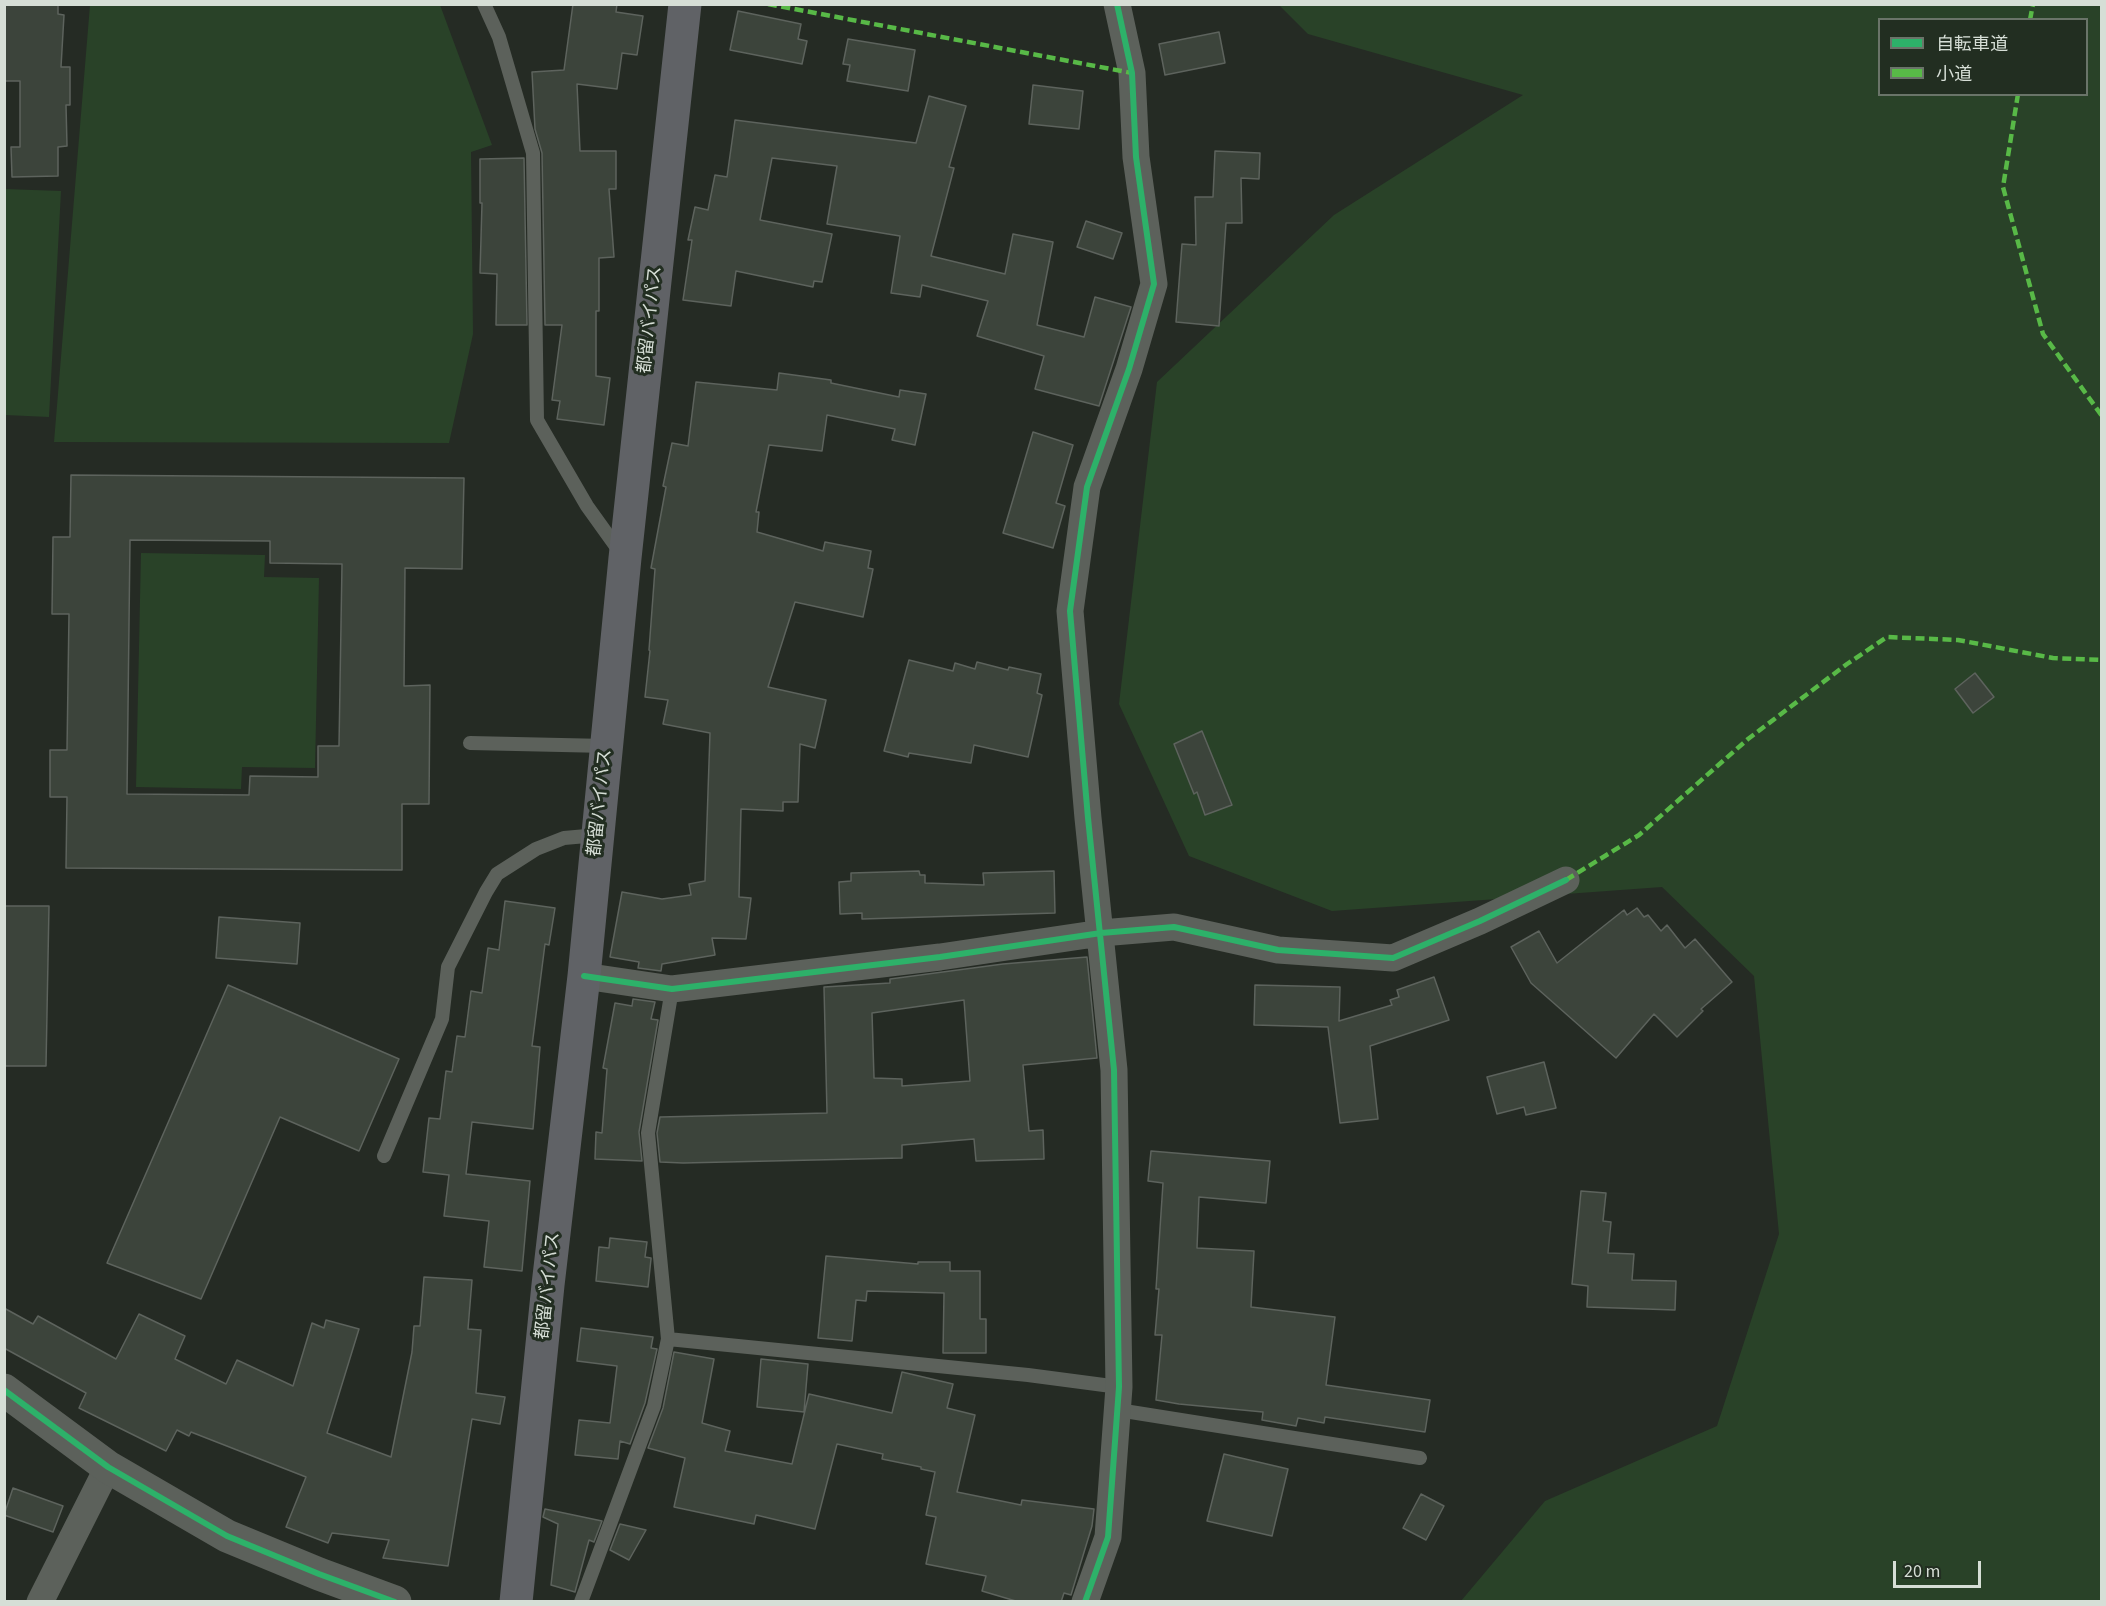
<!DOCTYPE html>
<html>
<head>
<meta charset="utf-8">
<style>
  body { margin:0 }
  #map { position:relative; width:2106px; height:1606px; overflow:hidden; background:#252b24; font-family:"Source Sans 3","Noto Sans JP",sans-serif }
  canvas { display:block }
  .frame { position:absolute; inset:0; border:6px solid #d6ded6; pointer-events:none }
  .legend { position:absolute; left:1878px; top:18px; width:210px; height:78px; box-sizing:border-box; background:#222e21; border:2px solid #6a7469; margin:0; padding:8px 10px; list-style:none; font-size:18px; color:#d6ded6 }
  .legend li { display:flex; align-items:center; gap:12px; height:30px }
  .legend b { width:30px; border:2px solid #6a7469 }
  .scale { position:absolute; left:1893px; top:1561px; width:88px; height:27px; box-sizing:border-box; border:3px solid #d6ded6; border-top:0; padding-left:8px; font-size:18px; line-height:21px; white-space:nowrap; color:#d6ded6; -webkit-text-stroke:4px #222e21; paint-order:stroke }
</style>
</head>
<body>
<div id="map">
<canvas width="2106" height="1606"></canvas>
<div class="frame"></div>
<ul class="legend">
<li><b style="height:8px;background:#2db169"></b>自転車道</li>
<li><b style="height:8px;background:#58b947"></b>小道</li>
</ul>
<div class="scale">20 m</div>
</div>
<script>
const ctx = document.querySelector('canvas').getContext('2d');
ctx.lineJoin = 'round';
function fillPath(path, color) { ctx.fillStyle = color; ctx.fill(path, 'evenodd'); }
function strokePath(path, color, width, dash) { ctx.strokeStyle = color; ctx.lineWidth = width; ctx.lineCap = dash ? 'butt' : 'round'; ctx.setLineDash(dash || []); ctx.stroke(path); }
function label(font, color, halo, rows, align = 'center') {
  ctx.font = font + ' "Source Sans 3","Noto Sans JP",sans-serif'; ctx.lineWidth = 6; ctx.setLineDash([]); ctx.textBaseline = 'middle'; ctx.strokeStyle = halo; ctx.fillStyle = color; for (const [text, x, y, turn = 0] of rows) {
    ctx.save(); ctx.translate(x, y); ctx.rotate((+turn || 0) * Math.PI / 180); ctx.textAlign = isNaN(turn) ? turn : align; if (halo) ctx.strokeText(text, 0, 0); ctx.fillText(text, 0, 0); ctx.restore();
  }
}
fillPath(new Path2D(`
  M 90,5 L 440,5 L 492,145 L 471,152 L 473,334 L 449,443 L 54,442 Z
  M 1279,5 L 2101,5 L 2101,1601 L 1461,1601 L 1545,1501 L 1717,1426 L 1779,1234 L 1754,976 L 1662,887 L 1332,911 L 1189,856 L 1119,704 L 1157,382 L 1334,215 L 1523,95 L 1308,34 ZM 1880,20 L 2086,20 L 2086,94 L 1880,94 Z
  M 5,189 L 61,191 L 49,417 L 5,415 Z
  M 141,553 L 265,555 L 264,577 L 319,578 L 315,768 L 242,767 L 241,789 L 136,787 Z`), '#294228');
const building = new Path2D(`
  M 4,4 L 58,4 L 58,14 L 64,15 L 61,67 L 70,67 L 70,105 L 66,105 L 67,146 L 58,147 L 58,176 L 12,177 L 11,147 L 20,147 L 20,81 L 4,81 Z
  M 573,4 L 617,4 L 616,12 L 643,16 L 637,55 L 622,53 L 617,89 L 577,84 L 580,151 L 616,151 L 616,189 L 609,189 L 614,257 L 599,258 L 599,311 L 596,311 L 596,376 L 610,378 L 604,425 L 557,419 L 560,401 L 552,400 L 562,325 L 545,325 L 542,153 L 535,129 L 532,72 L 564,70 Z
  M 738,11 L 801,24 L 798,39 L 807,41 L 802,64 L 730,50 Z
  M 1219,32 L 1225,63 L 1165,75 L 1159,44 Z
  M 848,39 L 915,50 L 908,91 L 847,81 L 850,65 L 843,64 Z
  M 1033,85 L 1083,91 L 1079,129 L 1029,124 Z
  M 929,96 L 966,106 L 949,167 L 954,168 L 931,256 L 1005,274 L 1013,234 L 1053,242 L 1037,325 L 1084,337 L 1095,297 L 1131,307 L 1099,406 L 1035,389 L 1044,356 L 977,336 L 988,301 L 922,285 L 920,297 L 891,293 L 900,236 L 827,224 L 837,166 L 772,158 L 760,220 L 832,234 L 822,282 L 814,281 L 813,287 L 736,271 L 731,306 L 683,300 L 692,240 L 688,240 L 695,207 L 708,210 L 715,175 L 727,177 L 735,120 L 916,143 Z
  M 1215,151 L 1260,153 L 1259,179 L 1241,178 L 1242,223 L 1226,223 L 1219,326 L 1176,322 L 1182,244 L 1196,245 L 1195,197 L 1213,197 Z
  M 524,158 L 527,325 L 496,325 L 497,274 L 480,273 L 482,203 L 480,203 L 480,159 Z
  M 1086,221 L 1122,233 L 1113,259 L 1077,247 Z
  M 779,373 L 831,380 L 831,383 L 899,397 L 900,390 L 926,394 L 915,445 L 892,440 L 895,429 L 827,415 L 822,451 L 769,445 L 756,512 L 759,512 L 757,532 L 823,551 L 825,542 L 871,551 L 868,568 L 873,569 L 863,617 L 795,602 L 768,687 L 826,700 L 815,748 L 800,744 L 798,802 L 783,802 L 783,811 L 741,809 L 739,897 L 751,898 L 746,939 L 712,938 L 715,955 L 662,964 L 661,971 L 638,968 L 639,962 L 610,957 L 622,892 L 662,899 L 691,895 L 689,884 L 705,881 L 710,733 L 663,724 L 668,700 L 645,697 L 650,651 L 649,650 L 655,569 L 651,568 L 666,487 L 663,486 L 672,443 L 688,446 L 696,382 L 777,390 Z
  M 1033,432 L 1073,445 L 1056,503 L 1065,506 L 1053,548 L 1003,533 Z
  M 71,475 L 464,478 L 462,569 L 405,568 L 404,686 L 430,685 L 429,804 L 402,804 L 402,870 L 66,868 L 67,797 L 50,797 L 50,750 L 67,750 L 69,614 L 52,614 L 53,537 L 70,537 ZM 130,540 L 270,541 L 270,563 L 342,564 L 339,746 L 318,746 L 318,777 L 250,776 L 249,795 L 127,794 Z
  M 909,660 L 953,671 L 955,663 L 975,669 L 977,662 L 1008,670 L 1009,667 L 1041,674 L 1037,693 L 1042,695 L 1028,757 L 974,745 L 971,763 L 909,753 L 908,757 L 884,751 Z
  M 1975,673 L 1994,697 L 1973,713 L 1955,689 Z
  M 1202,731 L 1232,805 L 1205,815 L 1197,792 L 1194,794 L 1174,744 Z
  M 919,871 L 920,875 L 925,875 L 925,883 L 984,885 L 983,873 L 1054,871 L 1055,913 L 862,919 L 862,913 L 840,914 L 839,882 L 851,881 L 851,873 Z
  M 505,901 L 555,908 L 549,945 L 545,944 L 532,1046 L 540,1047 L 533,1129 L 472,1122 L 466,1174 L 530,1181 L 522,1271 L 484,1267 L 489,1221 L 444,1216 L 449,1175 L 423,1172 L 429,1118 L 440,1119 L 446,1071 L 452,1072 L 457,1036 L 465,1037 L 471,991 L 482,993 L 488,948 L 499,950 Z
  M 4,906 L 49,906 L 46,1066 L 4,1066 Z
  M 1637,908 L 1644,917 L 1648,915 L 1661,931 L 1667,925 L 1685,948 L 1695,939 L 1732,982 L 1701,1009 L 1703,1011 L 1677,1037 L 1654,1014 L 1616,1058 L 1531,983 L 1511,947 L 1539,931 L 1557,963 L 1624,910 L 1627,915 Z
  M 219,917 L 300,923 L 297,964 L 216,958 Z
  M 1087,957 L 1097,1058 L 1023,1065 L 1029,1131 L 1043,1130 L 1044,1159 L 976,1161 L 974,1139 L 902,1145 L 902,1158 L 683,1163 L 660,1162 L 657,1133 L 660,1117 L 827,1113 L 824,987 L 890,983 L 890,979 L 1003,964 ZM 964,1000 L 970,1081 L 902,1086 L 902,1079 L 874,1078 L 872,1013 Z
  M 1434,977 L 1449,1020 L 1370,1046 L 1378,1119 L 1340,1123 L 1328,1027 L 1254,1025 L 1255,985 L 1340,987 L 1339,1021 L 1392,1005 L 1390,1000 L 1399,997 L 1397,990 Z
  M 228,985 L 399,1059 L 359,1151 L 280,1117 L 201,1299 L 107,1263 Z
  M 633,999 L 655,1002 L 651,1019 L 658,1020 L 639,1132 L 642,1161 L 595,1159 L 596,1132 L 602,1133 L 607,1069 L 603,1068 L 615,1003 L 632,1006 Z
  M 1544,1062 L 1556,1108 L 1526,1115 L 1524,1107 L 1497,1114 L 1487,1077 Z
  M 1151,1151 L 1270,1161 L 1266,1203 L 1199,1197 L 1197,1248 L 1254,1251 L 1251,1307 L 1335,1317 L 1326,1385 L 1430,1400 L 1425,1432 L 1325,1417 L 1324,1423 L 1298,1418 L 1296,1426 L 1262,1420 L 1263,1412 L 1179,1404 L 1156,1400 L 1162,1335 L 1155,1335 L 1159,1289 L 1156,1289 L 1163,1183 L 1148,1181 Z
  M 1581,1191 L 1606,1193 L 1603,1221 L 1611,1222 L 1608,1253 L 1634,1254 L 1632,1280 L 1676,1281 L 1675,1310 L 1587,1307 L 1588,1286 L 1572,1284 Z
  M 610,1238 L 647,1242 L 645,1257 L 651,1258 L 651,1259 L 648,1287 L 596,1281 L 599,1247 L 609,1248 Z
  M 826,1256 L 918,1264 L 918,1262 L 950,1262 L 950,1271 L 980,1271 L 980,1319 L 986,1319 L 986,1353 L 943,1353 L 944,1293 L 867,1291 L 866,1301 L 856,1300 L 852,1341 L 818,1338 Z
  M 424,1277 L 472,1280 L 468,1329 L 481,1330 L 476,1393 L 505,1397 L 500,1424 L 472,1419 L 448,1566 L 383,1558 L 389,1540 L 332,1533 L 328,1543 L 286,1527 L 306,1477 L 191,1432 L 189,1436 L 177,1430 L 166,1451 L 79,1408 L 86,1393 L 4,1348 L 4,1308 L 33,1324 L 38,1316 L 116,1359 L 139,1314 L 185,1336 L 175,1359 L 226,1384 L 237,1360 L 293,1386 L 312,1323 L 324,1328 L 326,1320 L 359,1329 L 327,1433 L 391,1457 L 412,1352 L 414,1326 L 420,1326 Z
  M 581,1328 L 653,1337 L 651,1348 L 657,1349 L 645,1403 L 630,1444 L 620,1441 L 618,1459 L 575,1455 L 579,1420 L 610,1423 L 617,1366 L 577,1361 Z
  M 674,1352 L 714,1359 L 702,1423 L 730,1431 L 725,1451 L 792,1464 L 809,1394 L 892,1413 L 902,1372 L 953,1384 L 947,1408 L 975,1415 L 957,1492 L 1021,1505 L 1022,1500 L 1094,1509 L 1092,1526 L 1071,1595 L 1064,1593 L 1061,1602 L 1019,1602 L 982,1591 L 986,1576 L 926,1564 L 936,1517 L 926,1515 L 935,1472 L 921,1469 L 921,1467 L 882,1459 L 883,1454 L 837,1444 L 815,1529 L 756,1515 L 754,1524 L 674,1507 L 685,1458 L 648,1448 L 663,1408 Z
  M 761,1359 L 808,1364 L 804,1412 L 757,1407 Z
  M 1224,1454 L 1288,1469 L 1272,1536 L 1207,1521 Z
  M 13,1488 L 63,1506 L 53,1532 L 4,1515 Z
  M 1421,1494 L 1444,1506 L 1426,1540 L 1403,1528 Z
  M 545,1509 L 602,1521 L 594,1542 L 589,1540 L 575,1592 L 551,1585 L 558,1524 L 543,1517 Z
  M 620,1524 L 646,1530 L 629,1560 L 610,1550 Z`);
fillPath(building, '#3c443b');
strokePath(building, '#5d635d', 1.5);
strokePath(new Path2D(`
  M 484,4 L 499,37 L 533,153 L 537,420 L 587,506 L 620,552
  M 470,743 L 607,746
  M 384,1156 L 442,1019 L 448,967 L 486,892 L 497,874 L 536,849 L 564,838 L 598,835
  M 668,1339 L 1028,1375 L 1119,1387
  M 1118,1410 L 1420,1458
  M 581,1602 L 654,1406 L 668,1339 L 648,1133 L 672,989`), '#5c615b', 14);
strokePath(new Path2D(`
  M 584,976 L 672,989 L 940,957 L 1101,933 L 1174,927 L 1278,950 L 1393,958 L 1480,921 L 1566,880
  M 40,1602 L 108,1467
  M 1085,1602 L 1108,1537 L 1119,1387 L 1114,1070 L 1088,818 L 1070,611 L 1087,487 L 1129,369 L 1154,284 L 1136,157 L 1132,73 L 1117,4`), '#5c615b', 27);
strokePath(new Path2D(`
  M 4,1390 L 108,1467 L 227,1536 L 319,1574 L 395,1602`), '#5c615b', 33);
strokePath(new Path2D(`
  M 516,1602 L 548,1285 L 584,976 L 625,558 L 685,4`), '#606266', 33);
strokePath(new Path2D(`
  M 768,4 L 1132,73
  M 2030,20 L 2033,4
  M 2018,94 L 2003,187 L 2043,334 L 2102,416
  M 1566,880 L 1639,835 L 1748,739 L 1847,664 L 1887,637 L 1958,640 L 2053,658 L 2102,660`), '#58b947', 4.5, [9, 4.5]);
strokePath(new Path2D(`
  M 584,976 L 672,989 L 940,957 L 1101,933 L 1174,927 L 1278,950 L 1393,958 L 1480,921 L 1566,880
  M 4,1390 L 108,1467 L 227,1536 L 319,1574 L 395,1602
  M 1085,1602 L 1108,1537 L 1119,1387 L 1114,1070 L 1088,818 L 1070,611 L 1087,487 L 1129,369 L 1154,284 L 1136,157 L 1132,73 L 1117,4`), '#2db169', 6);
label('18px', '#d6ded6', '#222e21', [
  ["都留バイパス",651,320,-84],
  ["都留バイパス",601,803,-84],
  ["都留バイパス",549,1286,-84]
]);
</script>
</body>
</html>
